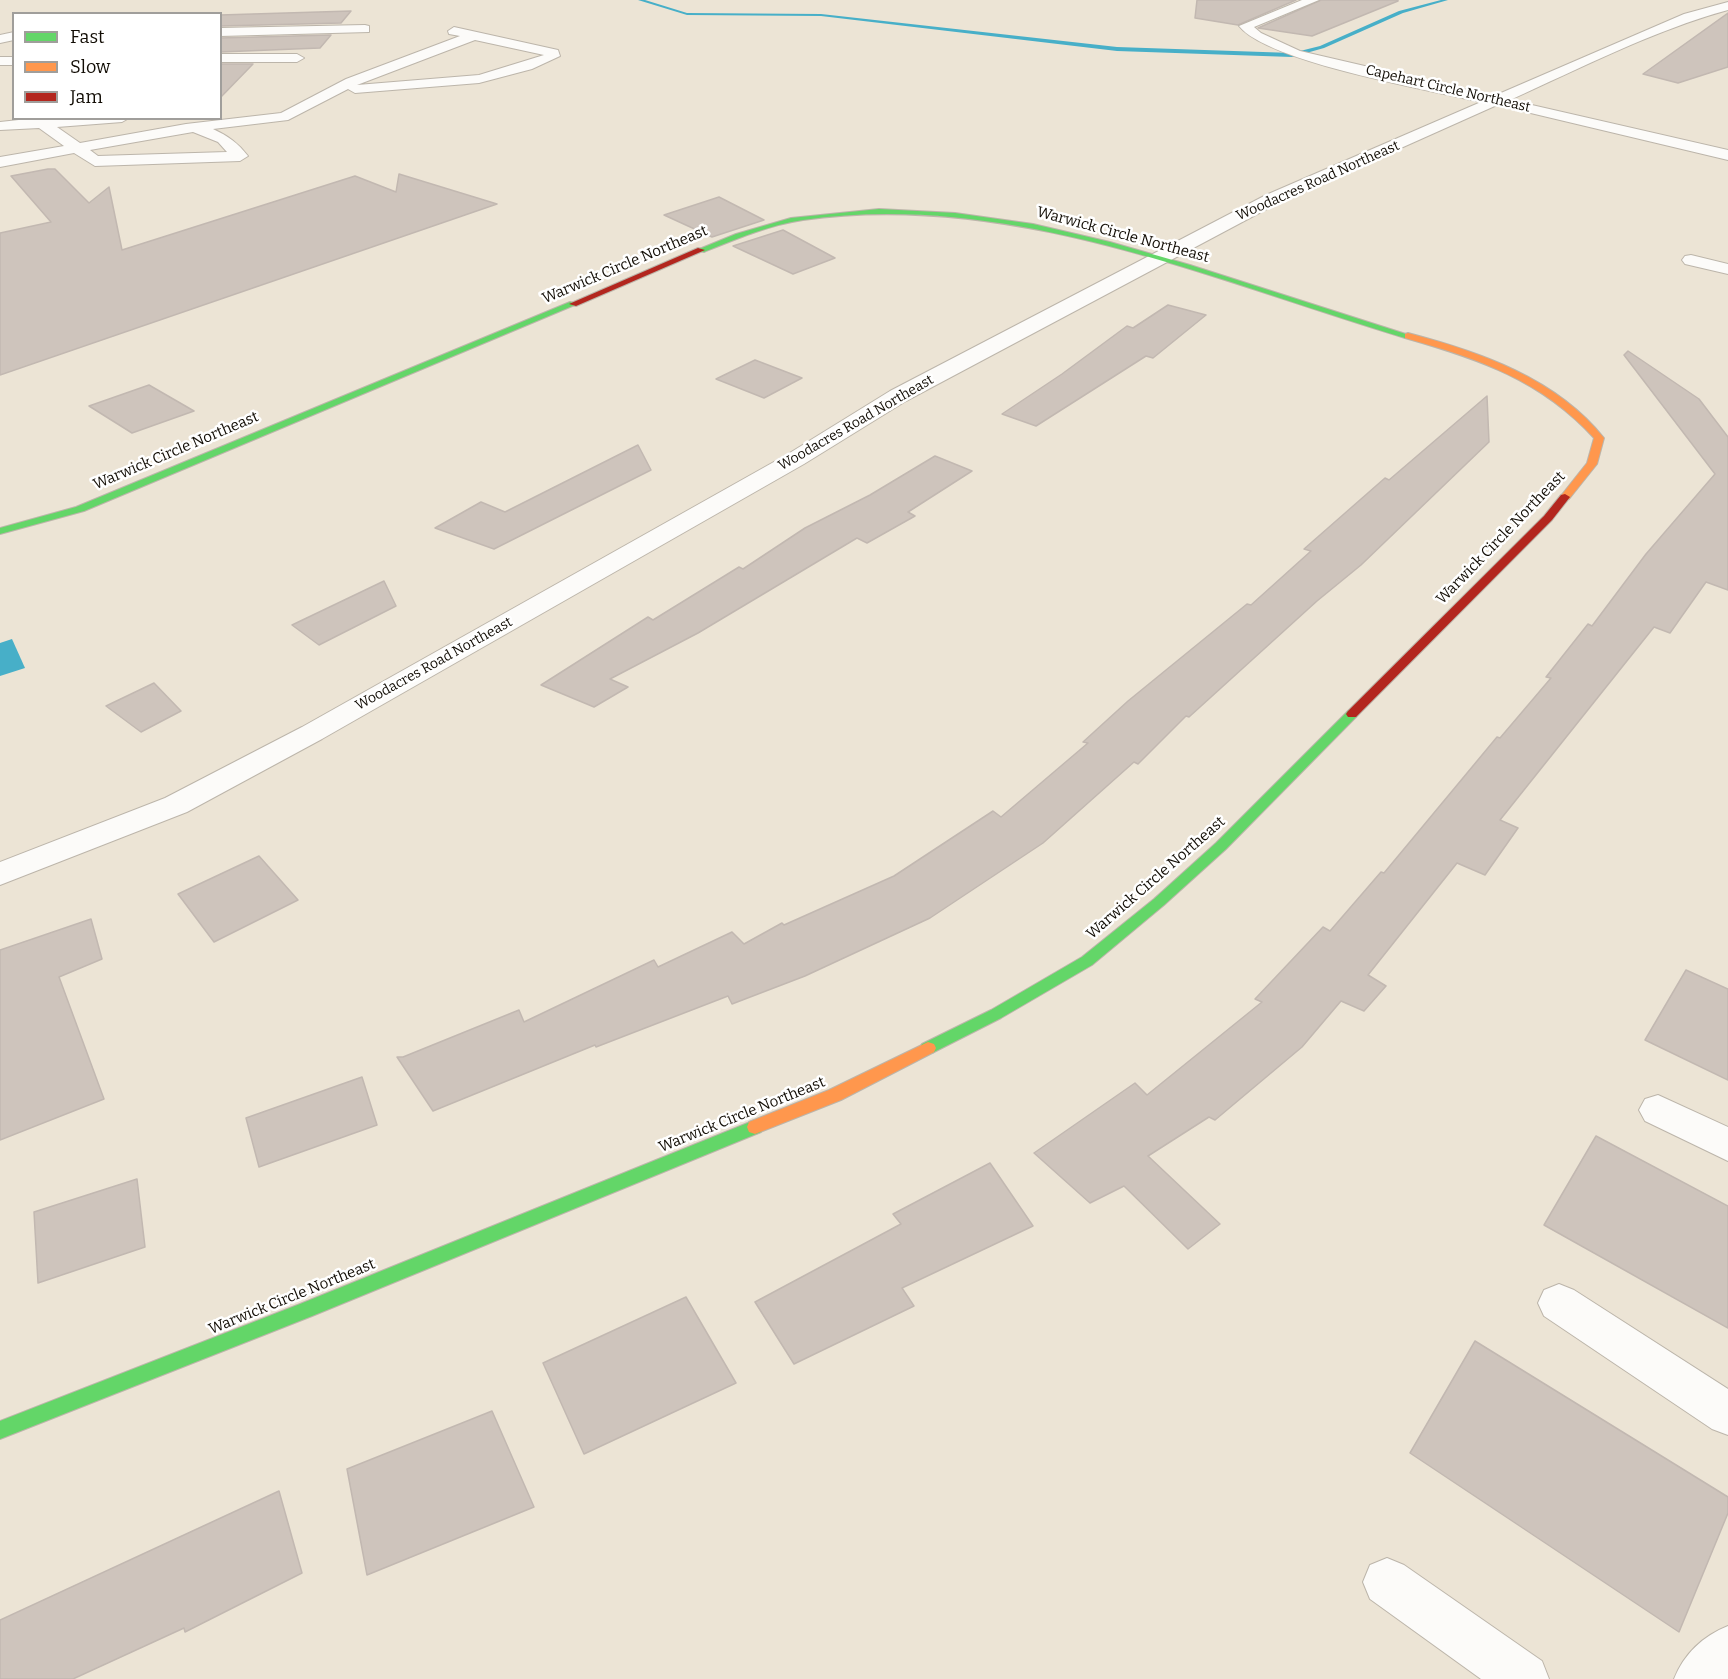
<!DOCTYPE html>
<html>
<head>
<meta charset="utf-8">
<style>
  body { margin:0 }
  #map { position:relative; width:1728px; height:1679px; overflow:hidden; background:#ece4d5; font-family:Bitter,serif }
  canvas { display:block }
  .legend { position:absolute; left:12px; top:12px; width:210px; height:108px; box-sizing:border-box; background:#fff; border:2px solid #a09e9b; margin:0; padding:8px 10px; list-style:none; font-size:18px; color:#110c04 }
  .legend li { display:flex; align-items:center; gap:12px; height:30px }
  .legend b { width:30px; border:2px solid #a09e9b }
</style>
</head>
<body>
<div id="map">
<canvas width="1728" height="1679"></canvas>
<ul class="legend">
<li><b style="height:8px;background:#63d668"></b>Fast</li>
<li><b style="height:8px;background:#ff974d"></b>Slow</li>
<li><b style="height:8px;background:#b3261e"></b>Jam</li>
</ul>
</div>
<script>
const ctx = document.querySelector('canvas').getContext('2d');
ctx.lineJoin = 'round';
function fillPath(path, color) { ctx.fillStyle = color; ctx.fill(path, 'evenodd'); }
function strokePath(path, color, width, dash) { ctx.strokeStyle = color; ctx.lineWidth = width; ctx.lineCap = dash ? 'butt' : 'round'; ctx.setLineDash(dash || []); ctx.stroke(path); }
function label(font, color, halo, rows, align = 'center') {
  ctx.font = font + ' Bitter,serif'; ctx.lineWidth = 5; ctx.setLineDash([]); ctx.textBaseline = 'middle'; ctx.strokeStyle = halo; ctx.fillStyle = color; for (const [text, x, y, turn = 0] of rows) {
    ctx.save(); ctx.translate(x, y); ctx.rotate((+turn || 0) * Math.PI / 180); ctx.textAlign = isNaN(turn) ? turn : align; if (halo) ctx.strokeText(text, 0, 0); ctx.fillText(text, 0, 0); ctx.restore();
  }
}
fillPath(new Path2D(`
  M 12,639 L 25,668 L 0,676 L 0,643 Z`), '#47afc8');
fillPath(new Path2D(`
  M 638,0 L 645,0 L 687,13 L 821,14 L 1117,47 L 1292,53 L 1320,46 L 1399,11 L 1441,0 L 1448,0 L 1403,13 L 1324,48 L 1292,57 L 1117,51 L 821,16 L 687,15 Z`), '#47afc8');
const building = new Path2D(`
  M 1197,0 L 1296,0 L 1238,25 L 1195,18 Z
  M 1321,0 L 1398,0 L 1398,1 L 1312,36 L 1258,28 Z
  M 351,11 L 341,23 L 220,26 L 220,15 Z
  M 1728,13 L 1728,67 L 1678,83 L 1643,74 Z
  M 331,35 L 320,48 L 220,52 L 220,38 Z
  M 220,64 L 253,64 L 220,98 Z
  M 48,169 L 55,169 L 89,203 L 109,187 L 122,250 L 355,176 L 396,192 L 399,174 L 497,204 L 0,375 L 0,233 L 51,222 L 11,176 Z
  M 719,197 L 764,220 L 712,237 L 664,215 Z
  M 783,230 L 835,258 L 793,274 L 733,246 Z
  M 1168,305 L 1206,315 L 1153,358 L 1146,356 L 1036,426 L 1002,414 L 1062,374 L 1127,326 L 1133,328 Z
  M 1628,351 L 1699,399 L 1728,437 L 1728,590 L 1706,582 L 1670,633 L 1654,627 L 1500,820 L 1518,828 L 1485,875 L 1457,863 L 1368,975 L 1386,986 L 1364,1011 L 1341,1001 L 1302,1047 L 1215,1120 L 1209,1117 L 1148,1156 L 1220,1224 L 1188,1249 L 1124,1186 L 1090,1203 L 1034,1153 L 1135,1083 L 1147,1095 L 1262,1002 L 1255,999 L 1323,927 L 1330,931 L 1381,872 L 1384,873 L 1497,737 L 1500,738 L 1551,678 L 1546,677 L 1588,624 L 1592,626 L 1646,554 L 1715,474 L 1624,355 Z
  M 755,360 L 802,378 L 764,398 L 716,379 Z
  M 149,385 L 194,411 L 132,433 L 89,406 Z
  M 1487,396 L 1489,442 L 1361,565 L 1317,601 L 1189,717 L 1186,716 L 1138,764 L 1134,762 L 1043,843 L 930,918 L 805,976 L 732,1004 L 728,996 L 596,1047 L 595,1045 L 433,1111 L 397,1057 L 403,1057 L 519,1010 L 524,1022 L 654,960 L 658,967 L 732,932 L 744,944 L 782,923 L 784,925 L 894,876 L 993,811 L 1001,817 L 1088,743 L 1083,742 L 1128,701 L 1247,604 L 1251,605 L 1311,551 L 1304,549 L 1385,478 L 1389,480 Z
  M 638,445 L 651,470 L 494,549 L 435,528 L 481,502 L 505,512 Z
  M 935,456 L 972,471 L 908,512 L 915,516 L 867,543 L 857,538 L 698,633 L 610,679 L 628,687 L 594,707 L 541,685 L 648,617 L 653,620 L 739,567 L 743,569 L 805,528 L 870,495 Z
  M 384,581 L 396,606 L 319,645 L 292,625 Z
  M 154,683 L 181,711 L 141,732 L 106,706 Z
  M 259,856 L 298,900 L 214,942 L 178,894 Z
  M 91,919 L 102,959 L 59,977 L 104,1099 L 0,1140 L 0,950 Z
  M 1686,970 L 1728,989 L 1728,1080 L 1645,1040 Z
  M 362,1077 L 377,1125 L 259,1167 L 246,1118 Z
  M 1596,1136 L 1728,1206 L 1728,1328 L 1544,1225 Z
  M 990,1163 L 1033,1226 L 902,1288 L 914,1306 L 794,1364 L 755,1302 L 901,1224 L 893,1214 Z
  M 137,1179 L 145,1247 L 38,1283 L 34,1212 Z
  M 686,1297 L 736,1383 L 584,1454 L 543,1363 Z
  M 1475,1341 L 1728,1497 L 1728,1513 L 1679,1632 L 1410,1453 Z
  M 492,1411 L 534,1507 L 367,1575 L 347,1469 Z
  M 279,1491 L 302,1573 L 185,1632 L 184,1628 L 73,1679 L 0,1679 L 0,1620 Z`);
fillPath(building, '#cec4bc');
strokePath(building, '#c2b8b1', 1.5);
const street = new Path2D(`
  M 1302,0 L 1319,0 L 1254,27 L 1261,33 L 1300,51 L 1494,96 L 1684,14 L 1728,2 L 1728,10 C 1652,31 1581,68 1510,100 L 1728,150 L 1728,160 L 1497,105 L 1278,203 L 906,401 L 804,464 L 322,739 L 187,812 L 0,885 L 0,862 L 165,798 L 302,727 L 788,454 L 890,391 L 1266,195 L 1481,102 C 1430,90 1267,62 1239,26 Z
  M 365,25 L 369,26 L 369,32 L 220,36 L 220,28 Z
  M 454,27 L 558,50 L 560,56 L 532,69 L 479,83 L 355,93 L 348,89 L 288,120 L 213,129 C 228,136 238,143 248,156 L 240,161 L 95,166 L 74,153 L 0,167 L 0,157 L 64,146 L 39,128 L 0,130 L 0,122 L 37,118 L 129,118 L 122,122 L 57,127 L 80,143 L 186,124 L 281,113 L 346,79 L 460,36 L 449,34 L 448,31 ZM 475,40 L 544,55 L 479,75 L 357,85 ZM 193,132 L 218,142 L 227,152 L 98,156 L 90,150 Z
  M 14,32 L 14,40 L 0,43 L 0,35 Z
  M 220,54 L 297,54 L 304,58 L 297,62 L 220,62 Z
  M 0,57 L 14,57 L 14,65 L 0,65 Z
  M 1691,255 L 1728,264 L 1728,274 L 1685,264 L 1682,260 L 1685,256 Z
  M 1658,1095 L 1728,1127 L 1728,1161 L 1645,1121 L 1639,1110 L 1645,1099 Z
  M 1559,1284 L 1574,1290 L 1728,1389 L 1728,1435 L 1712,1429 L 1544,1316 L 1538,1303 L 1544,1290 Z
  M 1387,1558 L 1404,1565 L 1542,1661 L 1549,1679 L 1481,1679 L 1370,1599 L 1363,1582 L 1370,1565 Z
  M 1728,1626 L 1728,1679 L 1674,1679 C 1684,1654 1703,1636 1728,1626 Z`);
const fast = new Path2D(`
  M 879,209 L 955,213 L 1033,224 L 1110,242 L 1190,265 L 1412,336 L 1405,338 C 1212,280 1009,190 803,220 C 769,225 736,239 704,252 L 697,250 L 736,234 L 791,218 Z
  M 570,302 L 577,304 L 84,511 L 0,534 L 0,528 L 76,507 Z
  M 1352,710 L 1358,714 L 1356,717 L 1226,849 L 1164,905 L 1092,965 L 1001,1018 L 934,1052 L 928,1054 L 922,1052 L 920,1048 L 922,1044 L 991,1010 L 1082,957 L 1154,899 L 1216,843 L 1348,711 Z
  M 755,1120 L 761,1122 L 763,1127 L 761,1132 L 312,1316 L 0,1439 L 0,1421 L 300,1304 Z`);
const slow = new Path2D(`
  M 1408,333 C 1480,352 1556,378 1604,438 L 1597,464 L 1569,499 L 1561,499 L 1560,497 L 1587,463 L 1594,438 C 1541,380 1479,359 1405,338 L 1405,334 Z
  M 928,1042 L 934,1044 L 936,1048 L 934,1052 L 841,1100 L 755,1134 L 749,1132 L 747,1127 L 749,1122 L 829,1090 Z`);
const jam = new Path2D(`
  M 698,248 L 705,250 L 576,306 L 569,304 Z
  M 1565,494 L 1570,497 L 1552,520 L 1356,717 L 1348,717 L 1346,714 L 1348,711 L 1544,516 L 1561,495 Z`);
strokePath(street, '#bcb5aa', 2);
strokePath(fast, '#bcb5aa', 2);
strokePath(slow, '#bcb5aa', 2);
strokePath(jam, '#bcb5aa', 2);
fillPath(street, '#fcfbf9');
fillPath(fast, '#63d668');
fillPath(slow, '#ff974d');
fillPath(jam, '#b3261e');
label('14px', '#110c04', '#fff', [
  ["Capehart Circle Northeast",1448,89,13],
  ["Woodacres Road Northeast",1318,181,-24],
  ["Woodacres Road Northeast",856,423,-30],
  ["Woodacres Road Northeast",434,664,-29]
]);
label('15px', '#110c04', '#fff', [
  ["Warwick Circle Northeast",1123,235,15],
  ["Warwick Circle Northeast",625,265,-23],
  ["Warwick Circle Northeast",176,451,-23],
  ["Warwick Circle Northeast",1501,538,-46],
  ["Warwick Circle Northeast",1156,878,-41],
  ["Warwick Circle Northeast",742,1115,-22],
  ["Warwick Circle Northeast",292,1297,-22]
]);
</script>
</body>
</html>
